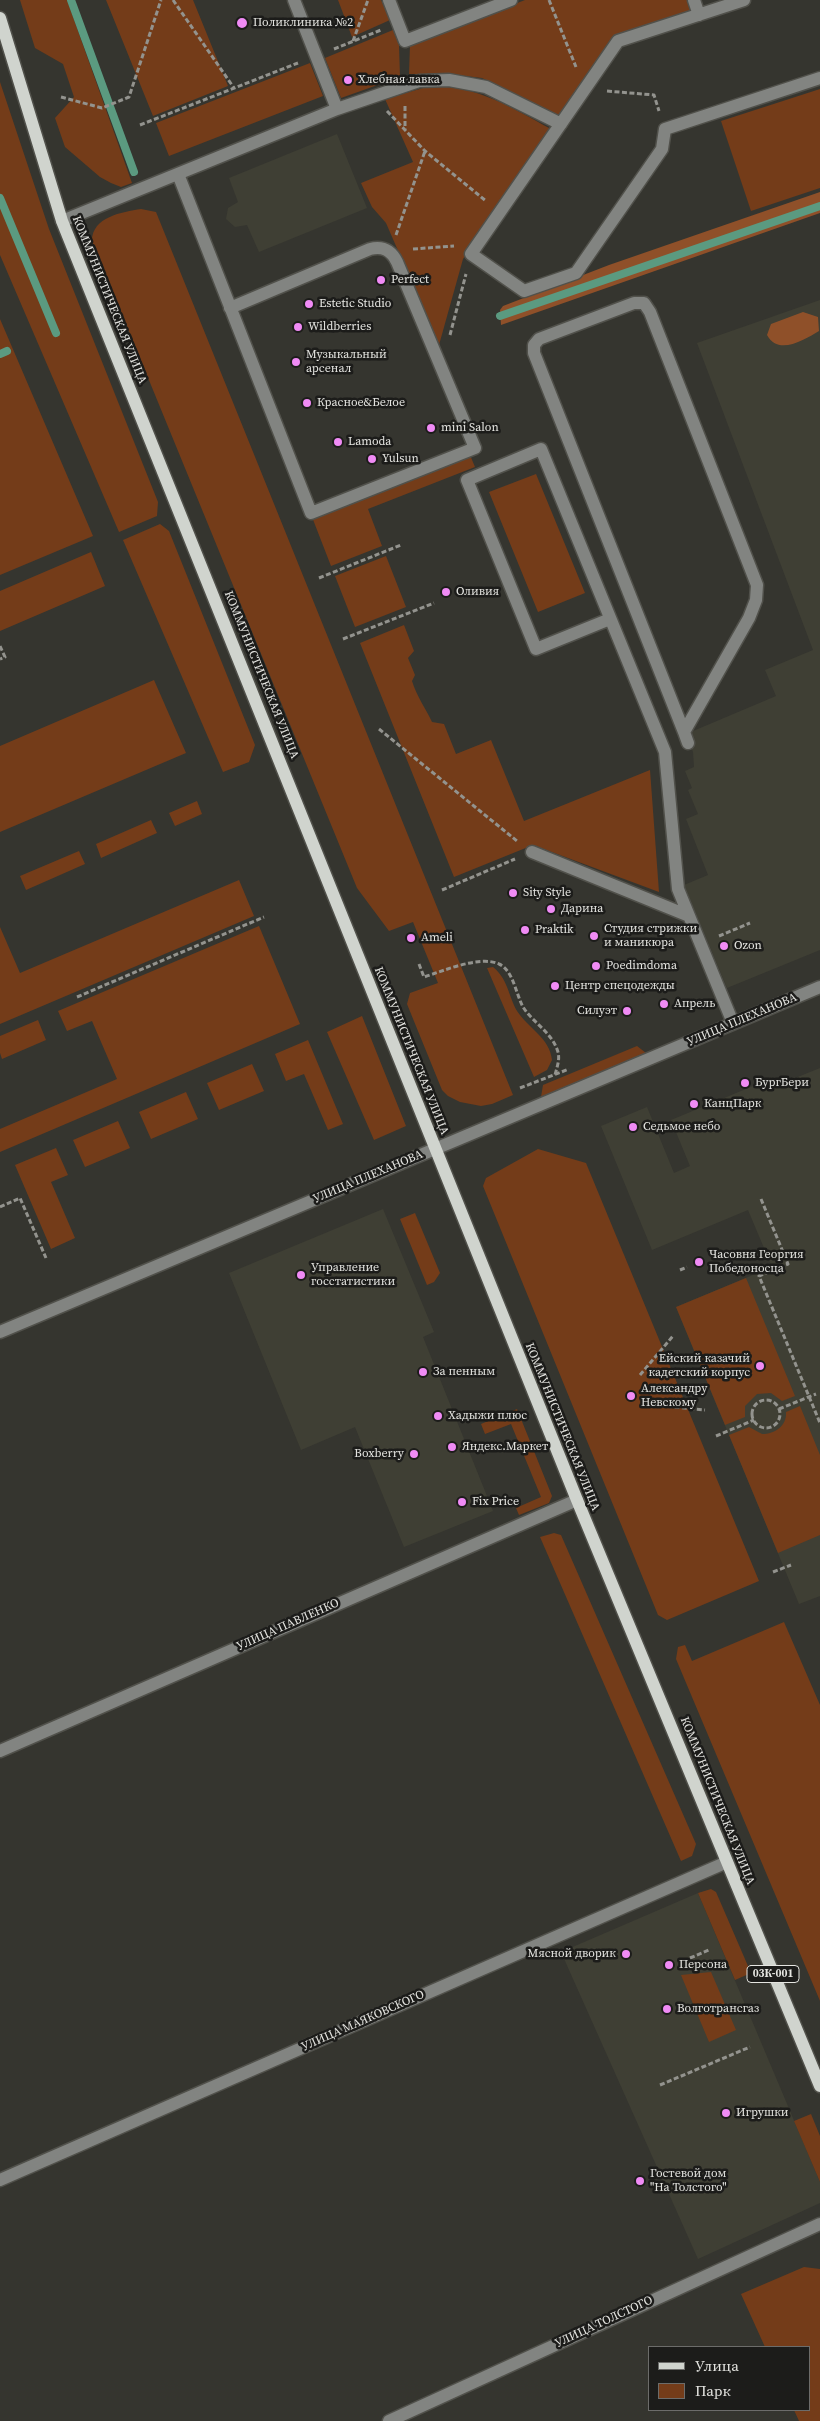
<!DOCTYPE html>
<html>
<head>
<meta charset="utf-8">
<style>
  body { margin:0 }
  #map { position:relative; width:820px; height:2421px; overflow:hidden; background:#35352f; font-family:"Source Serif 4",serif }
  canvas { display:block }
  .legend { position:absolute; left:648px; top:2346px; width:162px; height:65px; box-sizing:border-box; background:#1c1c1a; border:1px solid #6c6c6a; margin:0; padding:6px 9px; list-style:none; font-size:15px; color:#e5e5e1 }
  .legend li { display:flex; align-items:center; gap:10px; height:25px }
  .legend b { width:25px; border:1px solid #6c6c6a }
</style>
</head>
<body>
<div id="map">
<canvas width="820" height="2421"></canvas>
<ul class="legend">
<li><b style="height:6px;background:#d0d4ce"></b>Улица</li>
<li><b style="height:14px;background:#743c19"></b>Парк</li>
</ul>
</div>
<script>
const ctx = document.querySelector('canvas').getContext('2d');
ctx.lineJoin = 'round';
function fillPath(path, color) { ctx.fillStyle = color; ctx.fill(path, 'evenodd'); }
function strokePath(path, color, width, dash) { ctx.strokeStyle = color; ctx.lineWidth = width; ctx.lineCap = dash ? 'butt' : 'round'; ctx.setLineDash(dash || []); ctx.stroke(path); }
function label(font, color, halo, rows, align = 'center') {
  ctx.font = font + ' "Source Serif 4",serif'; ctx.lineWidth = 5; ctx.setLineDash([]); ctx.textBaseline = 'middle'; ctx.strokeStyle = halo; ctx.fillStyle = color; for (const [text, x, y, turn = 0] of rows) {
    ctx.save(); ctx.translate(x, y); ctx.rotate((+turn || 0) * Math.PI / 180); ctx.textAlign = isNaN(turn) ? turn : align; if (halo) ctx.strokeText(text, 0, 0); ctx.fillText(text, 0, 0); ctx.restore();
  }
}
fillPath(new Path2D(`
  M 337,134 L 367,208 L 259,252 L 247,225 L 235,227 L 226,219 L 228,208 L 238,202 L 229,178 Z
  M 820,300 L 820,950 L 727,988 L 684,885 L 708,875 L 686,819 L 698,814 L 688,790 L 692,788 L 685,771 L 694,767 L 693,752 L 686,734 L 776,696 L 765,670 L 813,650 L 697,343 Z
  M 820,1068 L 820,1596 L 799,1604 L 676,1307 L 772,1267 L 748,1210 L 652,1250 L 601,1126 L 647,1107 L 674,1173 L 690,1166 L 671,1120 L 770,1079 L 773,1087 Z
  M 383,1209 L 434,1332 L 423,1337 L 493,1511 L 404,1547 L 355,1427 L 301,1450 L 229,1273 Z
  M 698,1893 L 820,2182 L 820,2203 L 698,2259 L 561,1952 Z`), '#3f3f34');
fillPath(new Path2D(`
  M 20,0 L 67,0 L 132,183 L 121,187 L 111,183 L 100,177 L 65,147 L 55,118 L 74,97 L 63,64 L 35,48 Z
  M 106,0 L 193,0 L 228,86 L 153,116 Z
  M 338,0 L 381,0 L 390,20 L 352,37 Z
  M 525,0 L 690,0 L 694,11 L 614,38 L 559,116 L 482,78 L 449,74 L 409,74 L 410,45 Z
  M 393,30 L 399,45 L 400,77 L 341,98 L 325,58 Z
  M 310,63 L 323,96 L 169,156 L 156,123 Z
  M 0,82 L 49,229 L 158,502 L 157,516 L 119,532 L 0,255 Z
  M 430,86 C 479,86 510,107 551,129 L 463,259 L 439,345 L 386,223 L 372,207 L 361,183 L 413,162 L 385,99 Z
  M 820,89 L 820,188 L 751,211 L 721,121 Z
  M 141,209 L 156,212 L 513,1095 L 492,1104 L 481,1106 L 460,1102 L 448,1096 L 442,1090 L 407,1004 L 410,993 L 438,983 L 413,922 L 389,931 L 357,888 L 92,241 C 92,217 122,212 141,209 Z
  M 0,319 L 93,536 L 0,575 Z
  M 470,455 L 475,467 L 368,509 L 382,546 L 331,566 L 312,517 Z
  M 536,474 L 585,593 L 538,612 L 489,492 Z
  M 160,524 L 169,531 L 255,745 L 249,762 L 223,772 L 123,540 Z
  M 91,552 L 105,586 L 0,631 L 0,591 Z
  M 386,556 L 406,607 L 355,627 L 335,576 Z
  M 404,625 L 414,651 L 408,658 L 415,675 L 412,681 C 417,697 425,707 432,722 L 444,724 L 456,754 L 491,740 L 524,821 L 650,770 L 659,892 L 533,845 L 454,877 L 360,643 Z
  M 154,680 L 186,753 L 0,832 L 0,746 Z
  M 197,801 L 202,814 L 175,826 L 169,813 Z
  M 151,820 L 157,833 L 101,858 L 96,844 Z
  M 79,851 L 85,864 L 26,890 L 20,876 Z
  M 239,880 L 254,916 L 0,1024 L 0,927 L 20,973 Z
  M 259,926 L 300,1024 L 0,1152 L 0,1129 L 117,1079 L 92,1021 L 67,1031 L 58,1011 Z
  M 493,967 C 508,979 508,995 517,1011 C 528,1028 550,1038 552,1060 L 547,1070 L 534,1077 L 487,968 Z
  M 362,1016 L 406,1126 L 374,1140 L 327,1032 Z
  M 38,1020 L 46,1040 L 2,1059 L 0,1053 L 0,1036 Z
  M 308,1040 L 343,1124 L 328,1130 L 304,1074 L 286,1081 L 275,1054 Z
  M 637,1046 L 646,1053 L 541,1097 L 543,1085 Z
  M 252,1064 L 264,1091 L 219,1110 L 207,1083 Z
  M 186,1092 L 198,1119 L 151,1139 L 139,1112 Z
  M 118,1121 L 130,1148 L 85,1167 L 73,1140 Z
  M 56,1148 L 68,1175 L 51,1182 L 75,1238 L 51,1249 L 15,1165 Z
  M 538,1149 L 586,1163 L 759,1581 L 667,1620 L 658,1615 L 483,1186 L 486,1178 Z
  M 415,1213 L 440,1273 L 434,1282 L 427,1285 L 400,1219 Z
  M 746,1278 L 795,1396 L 782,1401 L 771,1393 L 757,1394 L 745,1406 L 745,1417 L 725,1425 L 676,1307 Z
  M 800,1406 L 820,1455 L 820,1535 L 778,1553 L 729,1435 L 749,1427 L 762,1434 C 775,1434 787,1426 786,1412 Z
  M 517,1409 L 552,1496 L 549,1503 L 519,1515 L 516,1508 L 541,1497 L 511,1424 L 485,1434 L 481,1424 Z
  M 554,1533 L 561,1535 L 696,1844 L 692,1856 L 681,1861 L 540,1537 Z
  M 784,1622 L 820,1705 L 820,2001 L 676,1659 L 678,1647 L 685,1645 L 692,1661 Z
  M 711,1889 L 716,1892 L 751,1973 L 735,1980 L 698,1893 Z
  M 711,1972 L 736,2030 L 709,2042 L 681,1975 Z
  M 811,2114 L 820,2136 L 820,2182 L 794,2121 Z
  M 804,2267 L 820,2269 L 820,2421 L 799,2421 L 794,2410 L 809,2410 L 809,2347 L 765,2347 L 741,2294 Z`), '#743c19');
fillPath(new Path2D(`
  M 820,192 L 820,213 L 501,325 L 500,310 L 503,306 L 609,265 Z
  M 803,312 L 818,317 L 819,331 C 804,340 778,356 767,335 L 771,324 Z`), '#8f5029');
strokePath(new Path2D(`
  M 71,0 L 134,172
  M 0,198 L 56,333
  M 500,316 L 820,206
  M 0,354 L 7,351`), '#5b9a80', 8);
const minor = new Path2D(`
  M 294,0 L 337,109
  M 389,0 L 405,41 L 511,0
  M 694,0 L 699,15
  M 744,0 L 618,41 L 471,254 L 524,291 L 576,273 L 662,149 L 665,129 L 820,78
  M 178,174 L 311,513 L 475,448 L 397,262 C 391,250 383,246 370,249 L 230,308
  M 62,221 L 337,109 L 419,81 L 449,80 L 486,87 L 561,124
  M 610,619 L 536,649 L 467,480 L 541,449 L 665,752 L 678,889 L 733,1023
  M 684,732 L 749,618 L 756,600 L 757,585 L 650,312 L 644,303 L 634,303 L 539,339 L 534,345 L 534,353 L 684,732 L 688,743
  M 532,852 L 689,916
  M 0,1332 L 820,987
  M 0,1751 L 577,1500
  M 0,2180 L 727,1862
  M 389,2421 L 820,2224`);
const major = new Path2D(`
  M 0,18 L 62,221 L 577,1500 L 820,2086`);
strokePath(minor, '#51514b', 15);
strokePath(major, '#51514b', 15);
strokePath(new Path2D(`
  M 173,0 L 234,88
  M 549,0 L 576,67
  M 353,41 L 368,0
  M 334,49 L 381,30
  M 607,91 L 654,95 L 659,111
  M 61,97 L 102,108 L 129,97 L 161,0
  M 405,106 L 405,130
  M 387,111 L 425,151 L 486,201
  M 140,125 L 298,63
  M 396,235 L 425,151
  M 413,249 L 454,246
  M 450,335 L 466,274
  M 319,578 L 401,545
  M 343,639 L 434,603
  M 0,646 L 5,657 L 0,659
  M 379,729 L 517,841
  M 442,890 L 515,859
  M 719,936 L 750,923
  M 419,964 L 424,977 C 443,971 480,955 499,964 C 513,970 516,994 523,1007 C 533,1023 552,1032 558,1052 C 560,1060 557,1067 555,1075
  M 77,997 L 264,917
  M 520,1088 L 569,1069
  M 761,1199 L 788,1264 L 759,1276 L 820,1423
  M 0,1207 L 20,1198 L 46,1258
  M 680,1270 L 687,1267
  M 640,1375 L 673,1336
  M752 1414a14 14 0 1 1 28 0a14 14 0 1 1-28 0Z
  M 652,1405 L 705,1410
  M 779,1409 L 816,1394
  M 716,1436 L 754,1420
  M 773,1572 L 791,1565
  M 690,1958 L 709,1950
  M 660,2085 L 750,2047`), '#93938e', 3, [5, 2.5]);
strokePath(minor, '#828481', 12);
strokePath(major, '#d0d4ce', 12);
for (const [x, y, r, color] of [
  [242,23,6,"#f08bf5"],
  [348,80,5,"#f08bf5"],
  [381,280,5,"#f08bf5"],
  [309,304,5,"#f08bf5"],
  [298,327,5,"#f08bf5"],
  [296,362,5,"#f08bf5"],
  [307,403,5,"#f08bf5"],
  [431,428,5,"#f08bf5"],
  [338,442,5,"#f08bf5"],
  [372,459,5,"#f08bf5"],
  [446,592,5,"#f08bf5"],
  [513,893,5,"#f08bf5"],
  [551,909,5,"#f08bf5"],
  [525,930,5,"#f08bf5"],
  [594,936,5,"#f08bf5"],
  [411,938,5,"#f08bf5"],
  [724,946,5,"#f08bf5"],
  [596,966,5,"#f08bf5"],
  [555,986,5,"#f08bf5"],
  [664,1004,5,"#f08bf5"],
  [627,1011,5,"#f08bf5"],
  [745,1083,5,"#f08bf5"],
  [694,1104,5,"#f08bf5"],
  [633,1127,5,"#f08bf5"],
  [699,1262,5,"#f08bf5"],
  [301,1275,5,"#f08bf5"],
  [760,1366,5,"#f08bf5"],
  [423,1372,5,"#f08bf5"],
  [631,1396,5,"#f08bf5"],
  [438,1416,5,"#f08bf5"],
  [452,1447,5,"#f08bf5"],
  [414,1454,5,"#f08bf5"],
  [462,1502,5,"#f08bf5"],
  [626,1954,5,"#f08bf5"],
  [669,1965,5,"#f08bf5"],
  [667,2009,5,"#f08bf5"],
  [726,2113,5,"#f08bf5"],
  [640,2181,5,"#f08bf5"]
]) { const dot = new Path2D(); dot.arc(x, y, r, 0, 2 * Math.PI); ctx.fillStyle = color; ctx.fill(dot); strokePath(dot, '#1c1c1a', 2); }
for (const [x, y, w] of [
  [773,1974,52]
]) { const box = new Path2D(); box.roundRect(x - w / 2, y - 8.5, w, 17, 4); ctx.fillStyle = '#1c1c1a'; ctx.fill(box); strokePath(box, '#e5e5e1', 1); }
label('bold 11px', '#e5e5e1', null, [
  ["03К-001",773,1974]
]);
label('12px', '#e5e5e1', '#1c1c1a', [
  ["Поликлиника №2",253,23],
  ["Хлебная лавка",358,80],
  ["Perfect",391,280],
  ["Estetic Studio",319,304],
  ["Wildberries",308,327],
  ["Музыкальный",306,355],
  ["арсенал",306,369],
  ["Красное&Белое",317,403],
  ["mini Salon",441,428],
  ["Lamoda",348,442],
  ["Yulsun",382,459],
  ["Оливия",456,592],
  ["Sity Style",523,893],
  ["Дарина",561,909],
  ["Студия стрижки",604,929],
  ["и маникюра",604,943],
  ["Praktik",535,930],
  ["Ameli",421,938],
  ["Ozon",734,946],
  ["Poedimdoma",606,966],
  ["Центр спецодежды",565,986],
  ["Апрель",674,1004],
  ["Силуэт",617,1011,"right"],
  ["БургБери",755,1083],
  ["КанцПарк",704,1104],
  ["Седьмое небо",643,1127],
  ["Часовня Георгия",709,1255],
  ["Победоносца",709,1269],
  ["Управление",311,1268],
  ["госстатистики",311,1282],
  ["Ейский казачий",750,1359,"right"],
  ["кадетский корпус",750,1373,"right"],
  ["За пенным",433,1372],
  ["Александру",641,1389],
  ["Невскому",641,1403],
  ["Хадыжи плюс",448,1416],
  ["Яндекс.Маркет",462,1447],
  ["Boxberry",404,1454,"right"],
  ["Fix Price",472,1502],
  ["Мясной дворик",616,1954,"right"],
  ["Персона",679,1965],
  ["Волготрансгаз",677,2009],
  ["Игрушки",736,2113],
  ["Гостевой дом",650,2174],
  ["\"На Толстого\"",650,2188]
], 'left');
label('12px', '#e5e5e1', '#1c1c1a', [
  ["КОММУНИСТИЧЕСКАЯ УЛИЦА",109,300,68],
  ["КОММУНИСТИЧЕСКАЯ УЛИЦА",261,675,68],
  ["УЛИЦА ПЛЕХАНОВА",742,1020,-23],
  ["КОММУНИСТИЧЕСКАЯ УЛИЦА",411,1051,68],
  ["УЛИЦА ПЛЕХАНОВА",368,1177,-23],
  ["КОММУНИСТИЧЕСКАЯ УЛИЦА",562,1427,68],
  ["УЛИЦА ПАВЛЕНКО",288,1625,-24],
  ["КОММУНИСТИЧЕСКАЯ УЛИЦА",717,1801,68],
  ["УЛИЦА МАЯКОВСКОГО",363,2021,-24],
  ["УЛИЦА ТОЛСТОГО",604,2322,-25]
]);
</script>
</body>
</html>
